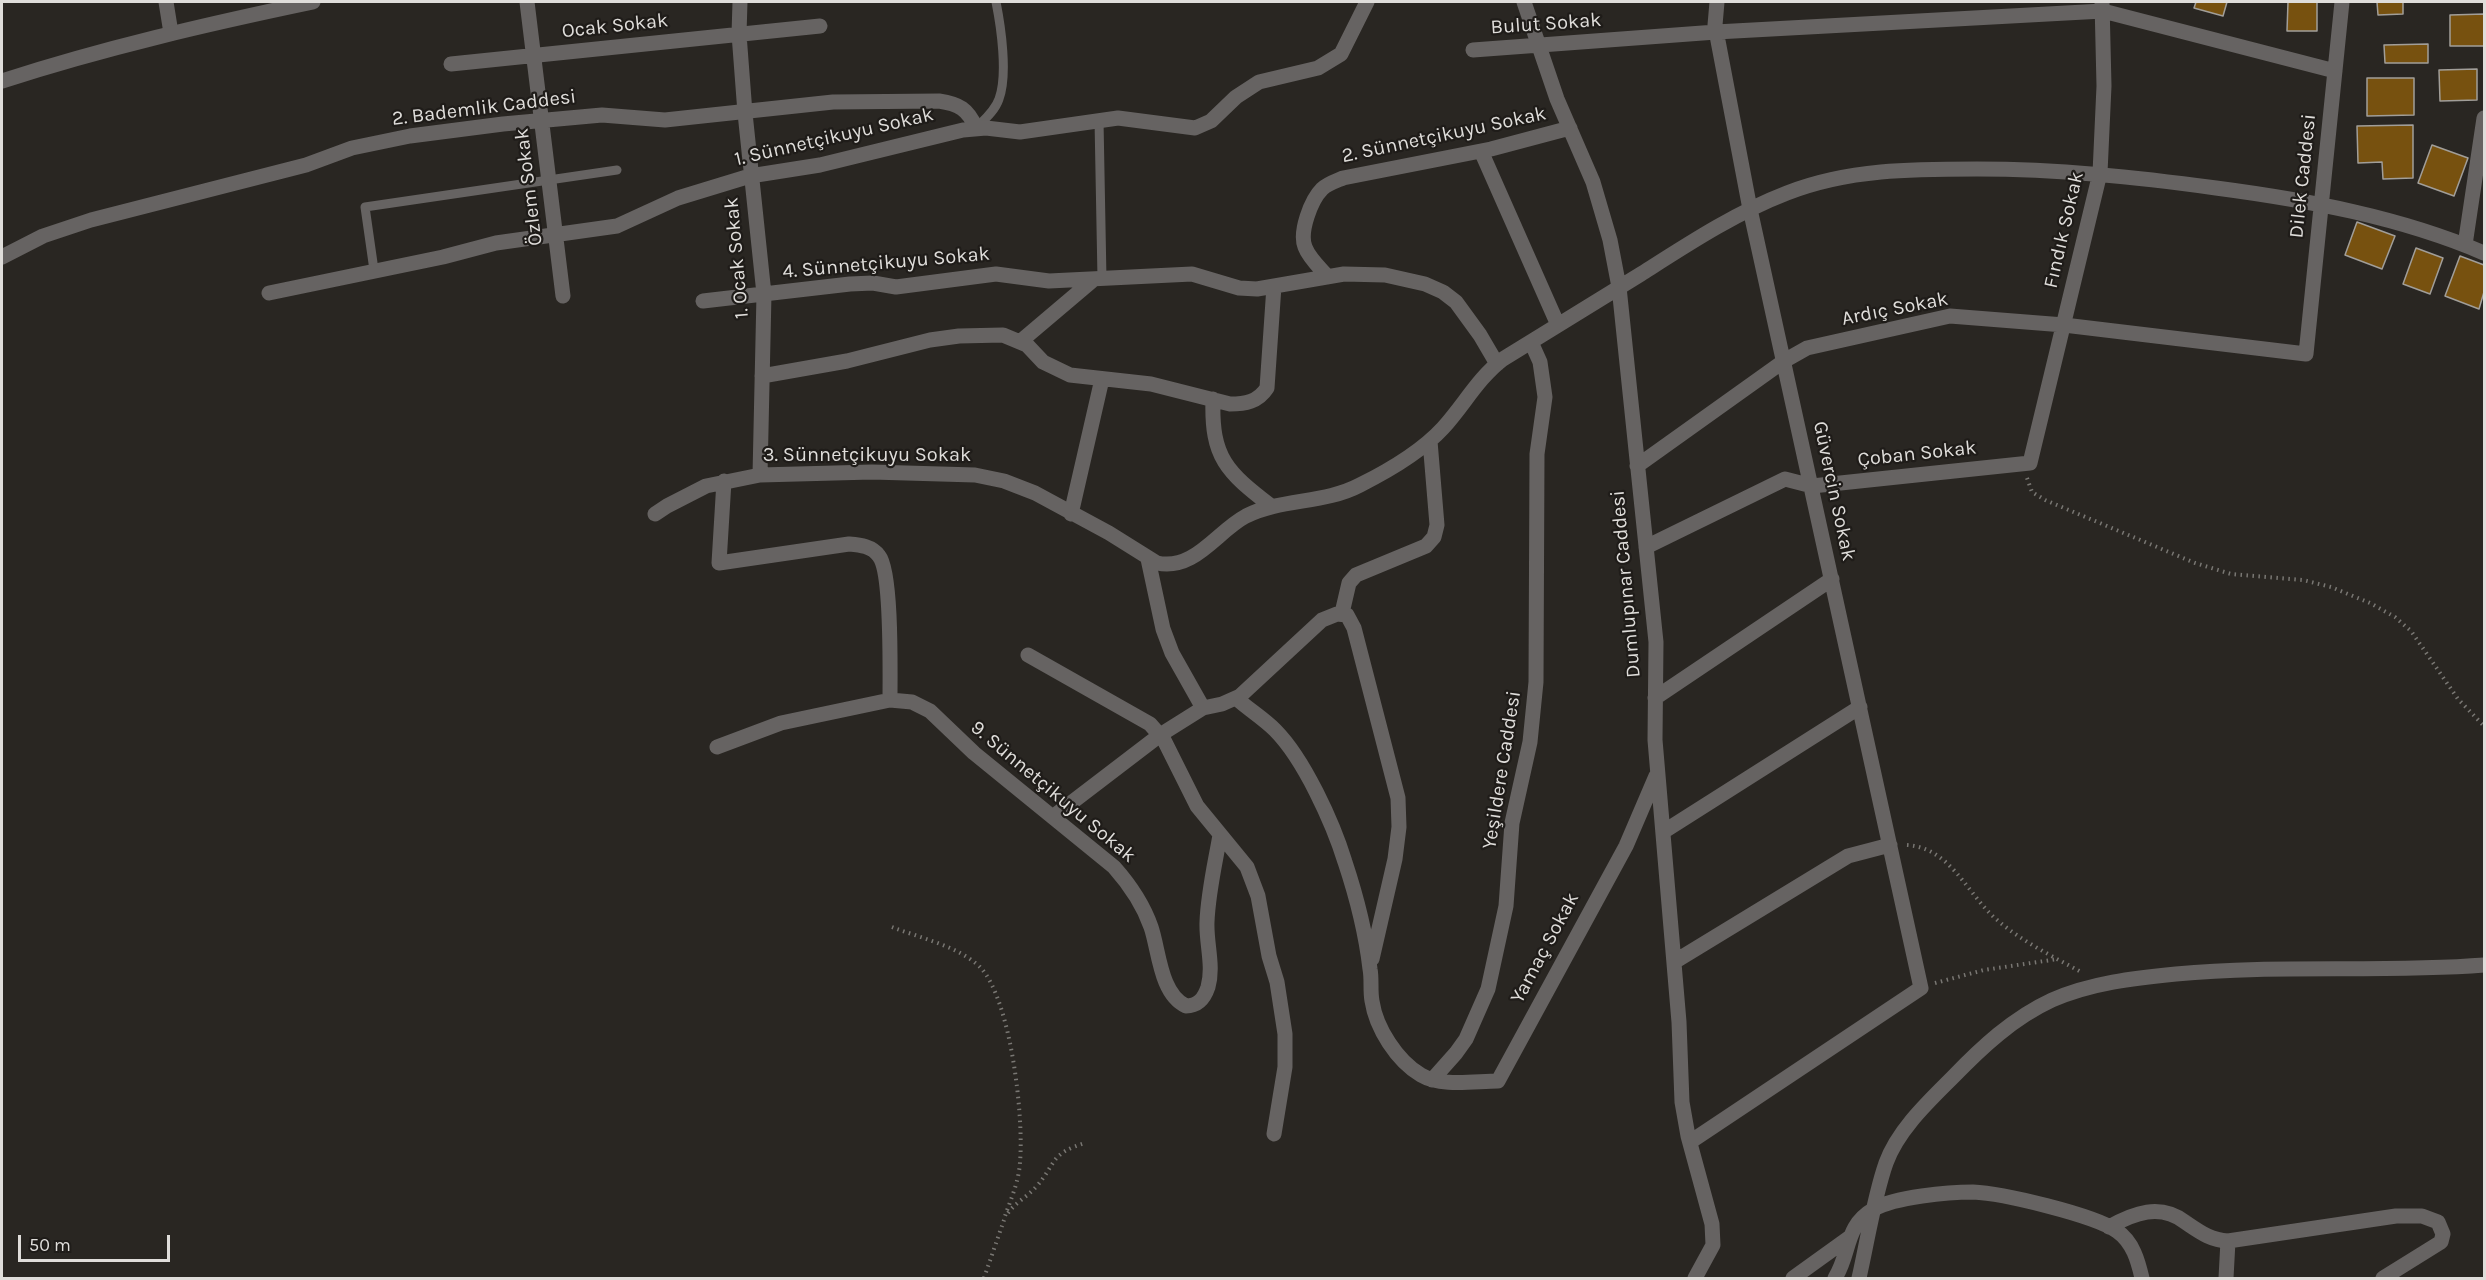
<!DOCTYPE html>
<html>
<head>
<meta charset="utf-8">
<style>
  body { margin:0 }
  #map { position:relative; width:2486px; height:1280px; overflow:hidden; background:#292622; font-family:Karla,sans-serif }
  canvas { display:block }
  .frame { position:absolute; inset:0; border:3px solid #dfddda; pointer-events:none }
  .scale { position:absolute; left:18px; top:1235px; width:152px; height:27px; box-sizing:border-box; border:3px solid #dfddda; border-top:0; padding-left:8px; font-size:18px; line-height:21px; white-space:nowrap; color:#dfddda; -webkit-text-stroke:4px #1f1c19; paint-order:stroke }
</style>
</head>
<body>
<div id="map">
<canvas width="2486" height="1280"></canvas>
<div class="frame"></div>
<div class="scale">50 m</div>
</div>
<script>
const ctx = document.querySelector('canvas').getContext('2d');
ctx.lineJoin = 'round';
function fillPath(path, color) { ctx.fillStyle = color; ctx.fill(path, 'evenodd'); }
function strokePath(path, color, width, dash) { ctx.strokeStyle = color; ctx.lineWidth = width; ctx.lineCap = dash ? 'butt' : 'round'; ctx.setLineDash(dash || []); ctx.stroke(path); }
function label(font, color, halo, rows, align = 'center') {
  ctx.font = font + ' Karla,sans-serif'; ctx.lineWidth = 4.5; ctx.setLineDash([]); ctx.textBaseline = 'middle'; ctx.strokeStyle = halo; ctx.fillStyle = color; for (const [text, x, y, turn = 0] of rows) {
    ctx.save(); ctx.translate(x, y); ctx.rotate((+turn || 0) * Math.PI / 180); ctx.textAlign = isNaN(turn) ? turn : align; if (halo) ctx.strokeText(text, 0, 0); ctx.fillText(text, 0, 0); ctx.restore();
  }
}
const building = new Path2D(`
  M 2196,2 L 2227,2 L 2223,16 L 2194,8 Z
  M 2288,2 L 2317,2 L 2317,31 L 2287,31 Z
  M 2377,2 L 2403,2 L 2403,14 L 2378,15 Z
  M 2484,14 L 2484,46 L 2450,46 L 2450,15 Z
  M 2428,44 L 2428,63 L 2385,63 L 2384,45 Z
  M 2477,69 L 2477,100 L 2440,101 L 2439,70 Z
  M 2367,78 L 2414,78 L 2414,115 L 2367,116 Z
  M 2413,125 L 2413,178 L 2383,179 L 2382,162 L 2358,163 L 2357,126 Z
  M 2432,145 L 2468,158 L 2454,196 L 2418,183 Z
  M 2357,222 L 2395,236 L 2382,269 L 2345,255 Z
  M 2416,248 L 2443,258 L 2430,294 L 2403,284 Z
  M 2460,256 L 2484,265 L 2484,292 L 2479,309 L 2445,296 Z`);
fillPath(building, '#77510f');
strokePath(building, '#a19e99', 1.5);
strokePath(new Path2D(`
  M 2027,478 L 2032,492 L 2045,500 L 2195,563 L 2231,574 L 2303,580 L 2331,587 L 2370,603 L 2395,617 L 2411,631 L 2458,699 L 2484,726
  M 1907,845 C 1951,848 1967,894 1996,919 C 2021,941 2052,956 2081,972
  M 892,927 C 920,938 958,946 980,967 C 1011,999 1024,1118 1020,1162 C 1019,1182 1010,1201 1004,1219
  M 1935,983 L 1984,970 L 2058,959
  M 1008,1213 C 1016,1202 1027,1197 1036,1187 C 1057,1163 1049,1154 1085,1143
  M 984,1278 L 1004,1220`), '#797773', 4, [1.5, 4.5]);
strokePath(new Path2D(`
  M 1099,120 L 1102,279
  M 976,128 C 984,120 995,111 999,99 C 1008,75 1001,27 996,2
  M 374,270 L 365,207 L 617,170`), '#666362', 9);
strokePath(new Path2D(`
  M 166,2 L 171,33
  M 527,2 L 563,296
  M 740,2 L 739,34 L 745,113 L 764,294 L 760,475
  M 1524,2 L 1557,99 L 1593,182 L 1610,240 L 1619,287 L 1656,642 L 1655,740 L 1679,1022 L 1682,1102 L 1688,1136 L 1712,1224 L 1713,1245 L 1695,1278
  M 1473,50 L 1716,32 L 2103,11 L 2335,71
  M 451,64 L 820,26
  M 1481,151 L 1558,325
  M 2465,245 L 2484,118
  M 2,257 L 43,236 L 91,220 L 306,165 L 352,148 L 410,136 L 503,124 L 602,115 L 665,120 L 833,102 L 939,101 C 959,104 968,109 976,128
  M 1328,277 C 1320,268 1309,258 1305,247 C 1299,232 1311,200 1322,189 C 1327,184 1336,181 1343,178 L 1491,149 L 1570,128
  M 269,293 L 443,257 L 496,243 L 617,226 L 678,198 L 750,176 L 820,165 L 963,130 L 986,128 L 1020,132 L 1118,118 L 1195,128 L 1211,121 L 1236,97 L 1259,82 L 1318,68 L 1341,54 L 1367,2
  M 703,301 L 850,284 L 873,283 L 896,287 L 996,274 L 1049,281 L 1192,274 L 1239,288 L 1257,289 L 1344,274 L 1385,275 L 1425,284 L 1443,292 L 1456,302 L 1480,335 L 1497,364
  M 1021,341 L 1093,280
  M 762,376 L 847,361 L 930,340 L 959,336 L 1003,335 L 1027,345 L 1043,362 L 1070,375 L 1151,384 L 1230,404 C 1245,404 1258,402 1267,388 L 1274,286
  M 1213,399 C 1211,458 1227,472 1271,506
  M 1637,466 L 1784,361 L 1807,348 L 1950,316 L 2064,325 L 2306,354 L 2342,2
  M 724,481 L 719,563 L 849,544 C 860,545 872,546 879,556 C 892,572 890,673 890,700
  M 655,514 L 667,506 L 706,486 L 760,475 L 872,472 L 975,475 L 1004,481 L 1035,493 L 1109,533 L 1157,563 C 1195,571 1216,532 1246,516 C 1282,498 1324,504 1360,485 C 1390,470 1421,452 1443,428 C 1464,405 1478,378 1503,359 C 1549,331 1595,302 1641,274 C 1688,244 1735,213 1787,193 C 1848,169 1913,169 1977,169 C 2059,169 2135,177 2216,188 C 2307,200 2400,217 2484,253
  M 1071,514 L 1102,379
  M 1646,547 L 1785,479 L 1812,486 L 2030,463 L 2100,173 L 2104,86 L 2102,2
  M 1148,559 L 1163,629 L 1172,653 L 1203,708
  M 1342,613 L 1349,583 L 1356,575 L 1426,546 L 1434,537 L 1437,525 L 1430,441
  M 1028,655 L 1150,724 L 1164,740 L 1197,806 L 1247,867 L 1258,896 L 1269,956 L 1277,982 L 1285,1034 L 1285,1067 L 1274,1134
  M 1236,698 C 1248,709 1263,718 1275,730 C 1304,759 1333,823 1345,862 C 1356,895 1366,935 1370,969 C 1372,979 1370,990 1372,1001 C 1376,1028 1397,1061 1421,1075 C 1441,1087 1475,1081 1498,1081 L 1626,846 L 1656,776
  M 1655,698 L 1832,579
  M 717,747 L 781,723 L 890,700 L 912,702 L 930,711 L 974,753 L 1114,867 C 1130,885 1143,904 1151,927 C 1159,950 1160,994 1186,1006 C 1198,1006 1204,999 1208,987 C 1214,966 1206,943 1207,922 C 1208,893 1215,864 1220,835
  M 1054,816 L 1160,735 L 1203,708 L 1222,704 L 1240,696 L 1322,620 L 1337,614 L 1347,615 L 1354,628 L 1398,798 L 1399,827 L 1395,859 L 1372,959
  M 1663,832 L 1860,707
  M 1674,962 L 1848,856 L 1890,845
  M 1432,1080 L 1456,1053 L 1466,1039 L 1488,989 L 1506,906 L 1512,823 L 1530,742 L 1536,682 L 1537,454 L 1545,397 L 1540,362 L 1531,342
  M 1690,1142 L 1921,988 L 1750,209 L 1715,25 L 1717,2
  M 2109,1227 C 2134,1213 2160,1203 2185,1222 C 2200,1232 2210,1240 2228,1241 L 2396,1216 L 2422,1216 L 2438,1222 L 2443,1234 L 2441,1242 L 2383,1278
  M 1793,1278 L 1850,1237
  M 1835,1278 C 1851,1253 1844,1226 1874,1209 C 1895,1197 1948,1192 1973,1192 C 2002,1193 2094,1215 2117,1231 C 2133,1242 2138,1261 2142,1278
  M 1859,1278 C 1867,1243 1874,1197 1886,1163 C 1898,1130 1928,1102 1952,1078 C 1982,1047 2013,1018 2052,1000 C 2091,983 2134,978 2176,974 C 2278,964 2382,973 2484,965
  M 2226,1278 L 2228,1241`), '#666362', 15);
strokePath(new Path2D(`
  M 2,81 C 104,48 208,24 313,2`), '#666362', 15);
label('20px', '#dfddda', '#1f1c19', [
  ["Bulut Sokak",1546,24,-4],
  ["Ocak Sokak",615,26,-6],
  ["2. Bademlik Caddesi",484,108,-7],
  ["2. Sünnetçikuyu Sokak",1444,135,-12],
  ["1. Sünnetçikuyu Sokak",834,137,-13],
  ["Dilek Caddesi",2303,176,-84],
  ["Özlem Sokak",529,187,-97],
  ["Fındık Sokak",2064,230,-77],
  ["1. Ocak Sokak",737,258,-95],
  ["4. Sünnetçikuyu Sokak",886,263,-5],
  ["Ardıç Sokak",1895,309,-11],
  ["Çoban Sokak",1917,454,-6],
  ["3. Sünnetçikuyu Sokak",867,455],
  ["Güvercin Sokak",1834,491,78],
  ["Dumlupınar Caddesi",1626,584,-95],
  ["Yeşildere Caddesi",1502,770,-81],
  ["9. Sünnetçikuyu Sokak",1053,792,40],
  ["Yamaç Sokak",1545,948,-62]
]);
</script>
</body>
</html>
